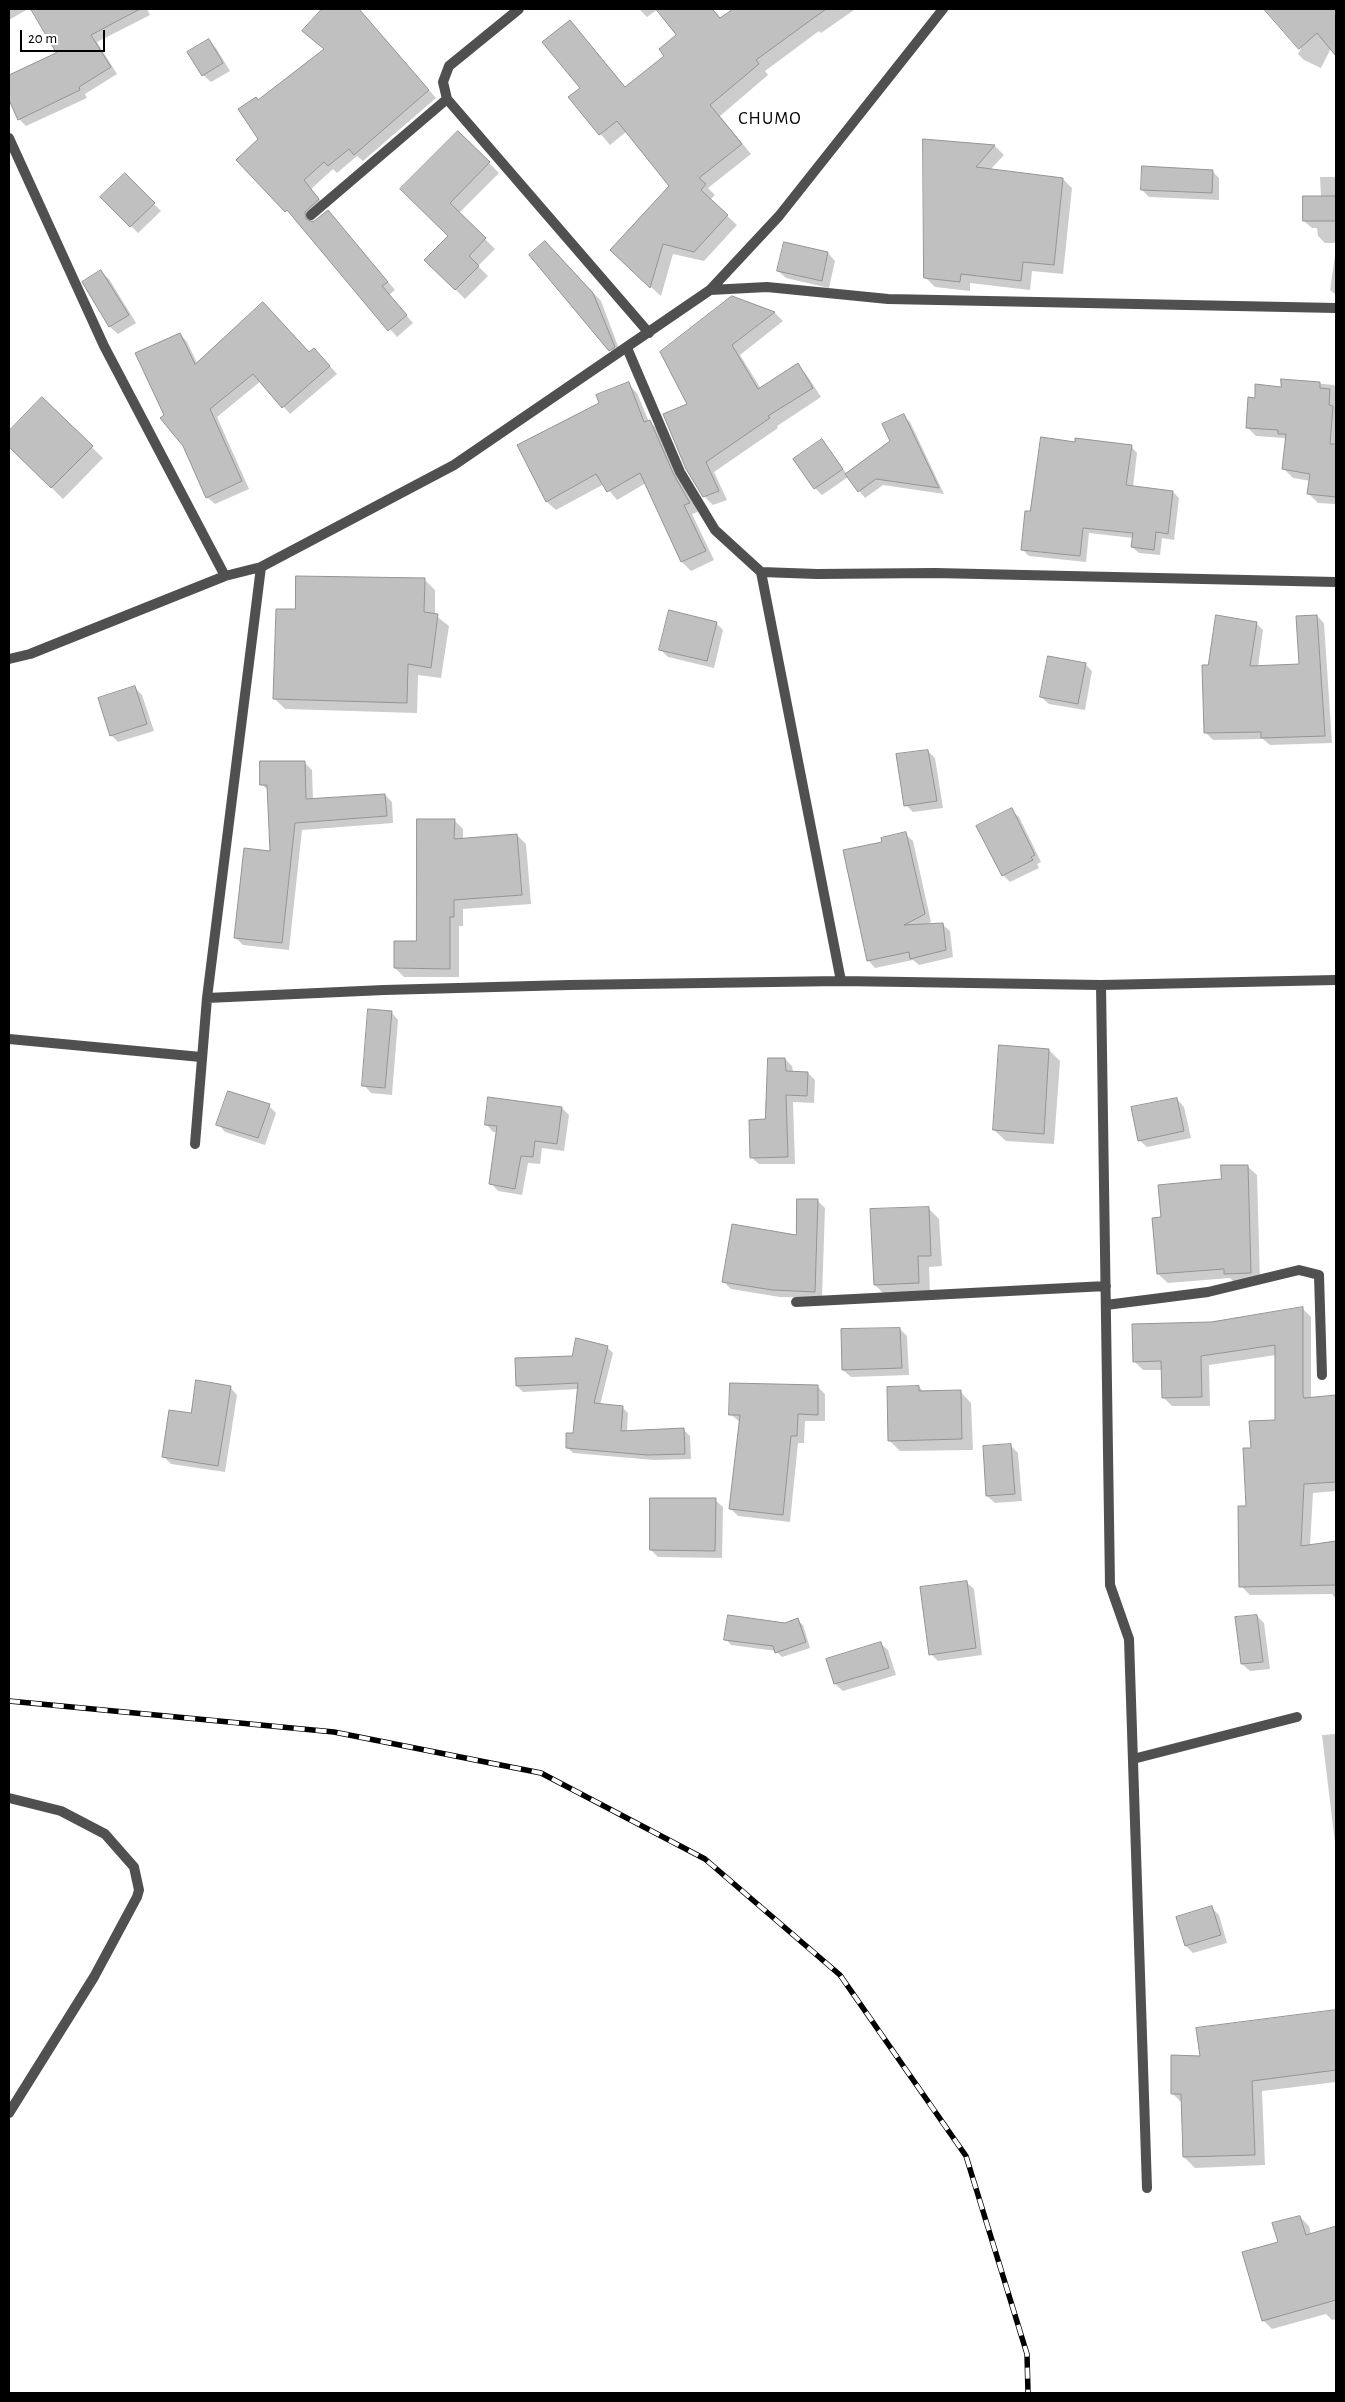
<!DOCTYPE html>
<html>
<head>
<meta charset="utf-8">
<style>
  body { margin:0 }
  #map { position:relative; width:1345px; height:2402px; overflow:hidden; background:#fff; font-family:"Alegreya Sans",sans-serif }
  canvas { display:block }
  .frame { position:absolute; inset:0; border:10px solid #000; pointer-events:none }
  .scale { position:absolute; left:20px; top:30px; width:85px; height:22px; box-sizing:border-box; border:2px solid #000; border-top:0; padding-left:6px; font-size:15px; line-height:18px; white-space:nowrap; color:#000; -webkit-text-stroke:4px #fff; paint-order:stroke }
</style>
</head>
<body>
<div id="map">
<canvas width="1345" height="2402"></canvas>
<div class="frame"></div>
<div class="scale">20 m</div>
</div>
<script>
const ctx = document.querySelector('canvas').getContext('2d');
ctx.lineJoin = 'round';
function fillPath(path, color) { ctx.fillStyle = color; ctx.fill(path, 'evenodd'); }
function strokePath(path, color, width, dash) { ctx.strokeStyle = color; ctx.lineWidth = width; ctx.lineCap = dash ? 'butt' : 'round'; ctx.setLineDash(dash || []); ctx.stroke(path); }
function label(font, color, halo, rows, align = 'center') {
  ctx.font = font + ' "Alegreya Sans",sans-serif'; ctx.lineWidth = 4.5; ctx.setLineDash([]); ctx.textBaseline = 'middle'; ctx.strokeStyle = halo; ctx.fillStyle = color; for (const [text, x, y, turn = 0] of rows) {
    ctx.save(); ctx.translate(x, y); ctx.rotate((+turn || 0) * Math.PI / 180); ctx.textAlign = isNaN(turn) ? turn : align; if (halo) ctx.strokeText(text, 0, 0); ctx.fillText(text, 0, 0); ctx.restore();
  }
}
fillPath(new Path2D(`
  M 9,9 L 28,9 L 9,20 Z
  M 32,9 L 147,9 L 150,15 L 97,42 L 117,74 L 85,94 L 87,98 L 26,126 L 19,119 L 9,97 L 9,76 L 58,53 Z
  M 332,9 L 358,9 L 436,98 L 363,161 L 357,156 L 337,173 L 333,169 L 311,189 L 326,207 L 314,218 L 312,224 L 328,211 L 395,290 L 389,295 L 413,323 L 397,337 L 295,218 L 238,161 L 260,139 L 259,101 L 325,50 L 312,38 L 323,17 Z
  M 639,9 L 658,9 L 647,17 Z
  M 694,9 L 713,9 L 721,19 L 735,9 L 854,10 L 821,33 L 819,31 L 765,71 L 768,75 L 720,116 L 751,154 L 708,188 L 715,195 L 710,200 L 737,225 L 704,261 L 673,254 L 661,296 L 621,260 L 671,186 L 627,131 L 610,145 L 570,98 L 582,89 L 570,21 L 626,88 L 666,56 L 677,35 L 671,26 Z
  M 1306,9 L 1314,19 L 1319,9 L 1336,9 L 1336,54 L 1331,48 L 1321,68 L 1304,60 L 1298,54 L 1301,49 L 1266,10 Z
  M 208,40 L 216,48 L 230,71 L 211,82 L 203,75 Z
  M 458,132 L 499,173 L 459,213 L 495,249 L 478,266 L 488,276 L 465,299 L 426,260 L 450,236 L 402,189 Z
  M 924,141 L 995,146 L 1004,155 L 990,170 L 1063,179 L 1072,188 L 1063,274 L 1032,271 L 1030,290 L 970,283 L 970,291 L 935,287 L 926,278 Z
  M 1212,171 L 1219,178 L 1219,200 L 1149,197 L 1142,190 Z
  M 125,175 L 161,211 L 138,233 L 102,197 Z
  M 1320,177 L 1336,177 L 1336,243 L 1325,243 L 1318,236 L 1317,228 L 1312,228 L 1304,221 L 1321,197 Z
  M 785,243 L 828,253 L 835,261 L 829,288 L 786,278 L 778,271 Z
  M 1336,248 L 1336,295 L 1330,290 Z
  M 553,250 L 601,301 L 621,354 L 617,357 L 610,350 Z
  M 101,272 L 109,279 L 136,323 L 118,334 L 110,327 L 84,282 Z
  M 732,298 L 775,313 L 783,321 L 740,355 L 761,389 L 797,365 L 806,374 L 821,397 L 777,426 L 778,428 L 714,472 L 727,500 L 713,505 L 704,496 L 688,405 Z
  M 180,334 L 187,342 L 197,363 L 322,357 L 337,374 L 290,414 L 261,381 L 217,417 L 249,489 L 215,504 L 207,497 L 184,445 L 165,416 Z
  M 1282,380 L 1334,385 L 1336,387 L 1336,504 L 1318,503 L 1309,494 L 1311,481 L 1293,478 L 1284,469 L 1287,441 L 1284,438 L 1256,436 L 1247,427 L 1256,399 L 1282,388 Z
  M 628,384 L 637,393 L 649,422 L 659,430 L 698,512 L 692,514 L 714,560 L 691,571 L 682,562 L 646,483 L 617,500 L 604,484 L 556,510 L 547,502 L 519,446 L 600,404 Z
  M 42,399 L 103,458 L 63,499 L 9,446 L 9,433 Z
  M 903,416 L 910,422 L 944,494 L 883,485 L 865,498 L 848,477 L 822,495 L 815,488 L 822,441 L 847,474 L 892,441 Z
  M 1076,443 L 1131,446 L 1137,453 L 1133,487 L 1173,492 L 1179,498 L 1174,540 L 1162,538 L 1160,555 L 1139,553 L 1132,547 L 1133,538 L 1089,533 L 1086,562 L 1029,556 L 1023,550 L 1031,513 Z
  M 424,579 L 435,590 L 435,615 L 449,626 L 441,678 L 418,675 L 417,713 L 285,709 L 274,698 L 297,611 Z
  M 1317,616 L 1324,623 L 1332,743 L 1270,745 L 1263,739 L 1213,740 L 1205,732 L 1209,666 L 1256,623 L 1263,630 L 1258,667 L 1300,665 Z
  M 716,623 L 723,630 L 714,668 L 668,657 L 661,650 Z
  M 1085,664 L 1092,671 L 1085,710 L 1049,704 L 1041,697 Z
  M 135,688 L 142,695 L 154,731 L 118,742 L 111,735 Z
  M 928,751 L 935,758 L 943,808 L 913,812 L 906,805 Z
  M 304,762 L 312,770 L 313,800 L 385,795 L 392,802 L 393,823 L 302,830 L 289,950 L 243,945 L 236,938 L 271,852 L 269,791 L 261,784 Z
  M 1011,810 L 1019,817 L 1041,862 L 1037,864 L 1039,868 L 1010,882 L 1003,875 Z
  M 454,820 L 463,829 L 463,839 L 517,835 L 526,844 L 531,904 L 463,909 L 463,926 L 459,926 L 459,977 L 404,977 L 395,968 L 418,942 Z
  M 905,834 L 913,841 L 931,922 L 925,925 L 942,924 L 950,931 L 953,957 L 919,965 L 913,960 L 875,968 L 868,960 L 884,843 Z
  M 391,1012 L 398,1020 L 392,1095 L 371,1093 L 364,1085 Z
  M 1049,1050 L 1060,1061 L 1054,1144 L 1006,1141 L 994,1130 Z
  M 785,1059 L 792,1066 L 793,1072 L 808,1073 L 815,1080 L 814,1103 L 793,1102 L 795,1164 L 759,1164 L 751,1157 L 766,1120 Z
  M 1177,1099 L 1184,1107 L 1191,1138 L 1147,1147 L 1139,1140 Z
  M 269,1106 L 276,1113 L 265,1145 L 225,1132 L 218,1124 Z
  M 562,1108 L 569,1115 L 564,1151 L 542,1148 L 540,1164 L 528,1163 L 522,1195 L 498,1191 L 491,1183 L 498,1132 L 493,1132 L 486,1124 Z
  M 1247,1166 L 1257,1175 L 1260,1282 L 1235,1283 L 1230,1278 L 1168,1283 L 1158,1274 L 1163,1218 Z
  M 818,1201 L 825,1208 L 822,1298 L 780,1297 L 731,1289 L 724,1282 L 797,1236 Z
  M 928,1208 L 939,1219 L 942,1266 L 929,1267 L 930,1294 L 886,1296 L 875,1285 Z
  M 1302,1308 L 1311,1317 L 1311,1398 L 1336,1397 L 1336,1491 L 1313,1493 L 1310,1546 L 1336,1542 L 1336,1599 L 1332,1594 L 1250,1595 L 1241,1586 L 1252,1449 L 1276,1421 L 1276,1355 L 1209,1365 L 1210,1406 L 1172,1406 L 1163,1397 L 1162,1370 L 1143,1370 L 1134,1361 L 1211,1323 Z
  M 900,1329 L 907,1336 L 909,1375 L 851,1377 L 843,1370 Z
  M 607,1347 L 613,1353 L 600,1405 L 622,1407 L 628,1413 L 627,1432 L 684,1430 L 690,1436 L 691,1459 L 654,1460 L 573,1453 L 567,1447 L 575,1434 L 578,1389 L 523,1392 L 517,1386 L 573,1357 Z
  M 230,1387 L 237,1395 L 225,1472 L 171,1464 L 163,1456 L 192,1415 Z
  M 818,1387 L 825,1394 L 825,1421 L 805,1421 L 804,1443 L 798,1443 L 790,1522 L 738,1516 L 731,1509 L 740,1422 L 730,1414 Z
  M 919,1387 L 924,1392 L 960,1391 L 971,1403 L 973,1450 L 900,1451 L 889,1440 Z
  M 1011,1446 L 1018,1453 L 1022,1501 L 995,1503 L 987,1496 Z
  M 715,1500 L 723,1507 L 722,1558 L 658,1557 L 651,1550 Z
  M 966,1582 L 974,1589 L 982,1655 L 938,1661 L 931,1654 Z
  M 1257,1616 L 1264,1623 L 1270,1669 L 1250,1671 L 1242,1664 Z
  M 797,1620 L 803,1625 L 810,1648 L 782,1657 L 776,1651 L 731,1645 L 726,1639 Z
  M 880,1643 L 888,1650 L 896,1675 L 843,1691 L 835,1684 L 827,1660 Z
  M 1336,1734 L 1336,1851 L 1322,1735 Z
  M 1212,1908 L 1219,1915 L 1227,1943 L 1193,1953 L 1186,1946 Z
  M 1336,2011 L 1336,2082 L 1262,2091 L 1265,2165 L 1195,2168 L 1184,2157 L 1182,2103 L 1172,2093 L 1201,2057 L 1198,2029 Z
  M 1300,2217 L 1309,2226 L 1311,2234 L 1336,2227 L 1336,2319 L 1332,2320 L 1326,2314 L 1272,2329 L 1263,2320 L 1279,2243 Z`), '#0003');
const building = new Path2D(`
  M 31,9 L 140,9 L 91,35 L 111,67 L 79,87 L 80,90 L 18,120 L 9,100 L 9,75 L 56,53 Z
  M 322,9 L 359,9 L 429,90 L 354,155 L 349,149 L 328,166 L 324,162 L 304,180 L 319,199 L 305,212 L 306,219 L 313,222 L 328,210 L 388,282 L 382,286 L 407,315 L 388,331 L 287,210 L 285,212 L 236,160 L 258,139 L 238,109 L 256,97 L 258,100 L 324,49 L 302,31 Z
  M 656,9 L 712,9 L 720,18 L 733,9 L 826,9 L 756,60 L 759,64 L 710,105 L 742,144 L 699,178 L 706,184 L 701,190 L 728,215 L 694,252 L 663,244 L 650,288 L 610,250 L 669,186 L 617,121 L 599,135 L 568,97 L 580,88 L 542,42 L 570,20 L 625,87 L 664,56 L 659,49 L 676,35 Z
  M 1264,9 L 1336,9 L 1336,56 L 1317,33 L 1299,49 Z
  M 209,39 L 223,63 L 202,76 L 187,52 Z
  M 458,131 L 490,162 L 450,203 L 486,238 L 469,256 L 479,266 L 455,290 L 424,260 L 448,236 L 400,189 Z
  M 923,139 L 995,145 L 976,167 L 1063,178 L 1054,265 L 1023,262 L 1021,281 L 961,274 L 960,282 L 924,278 Z
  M 1142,166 L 1213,170 L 1212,193 L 1141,190 Z
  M 125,173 L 155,203 L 130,227 L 100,197 Z
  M 1303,196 L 1336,196 L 1336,221 L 1303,221 Z
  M 545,241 L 593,293 L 615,347 L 609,351 L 529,255 Z
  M 784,242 L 828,252 L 822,281 L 777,271 Z
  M 101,270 L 129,315 L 109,327 L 82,282 Z
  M 732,296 L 775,312 L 732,345 L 758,389 L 798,363 L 813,388 L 768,416 L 770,418 L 706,462 L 719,491 L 703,497 L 686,469 L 663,414 L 687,404 L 660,352 Z
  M 263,302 L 309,352 L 314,348 L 330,366 L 282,408 L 253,374 L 210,409 L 242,481 L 206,498 L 183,446 L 160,418 L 164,415 L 135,353 L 180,333 L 195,364 Z
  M 1281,379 L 1320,382 L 1320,388 L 1330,389 L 1329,405 L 1333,406 L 1330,444 L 1336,444 L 1336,497 L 1307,494 L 1310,474 L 1282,469 L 1286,434 L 1278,434 L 1278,430 L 1246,428 L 1248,397 L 1255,398 L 1255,384 L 1281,387 Z
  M 629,382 L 644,422 L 650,420 L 674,475 L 690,503 L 684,505 L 706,551 L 681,562 L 640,473 L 607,492 L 596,474 L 546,502 L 517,445 L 599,403 L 596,395 Z
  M 42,397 L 93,446 L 51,488 L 9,447 L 9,431 Z
  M 904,414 L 939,488 L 876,479 L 858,492 L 845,474 L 890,441 L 882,424 Z
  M 1041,437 L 1075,442 L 1075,438 L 1132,445 L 1126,485 L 1173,491 L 1168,534 L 1156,532 L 1154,550 L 1131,547 L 1133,533 L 1083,528 L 1080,556 L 1021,550 L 1025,511 L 1030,511 Z
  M 822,439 L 843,469 L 814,489 L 793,459 Z
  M 296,576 L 425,578 L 424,612 L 438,614 L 431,668 L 408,664 L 407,703 L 273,699 L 276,609 L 295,609 Z
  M 669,610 L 717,622 L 707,661 L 659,650 Z
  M 1216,615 L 1257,622 L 1250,666 L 1299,664 L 1296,616 L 1317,615 L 1325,736 L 1261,738 L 1261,732 L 1204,733 L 1202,665 L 1208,665 Z
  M 1048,656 L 1086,663 L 1078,704 L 1040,697 Z
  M 135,686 L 147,724 L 110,736 L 98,698 Z
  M 928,750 L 937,801 L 904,806 L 896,754 Z
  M 260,761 L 305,761 L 306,799 L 385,794 L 387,816 L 295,823 L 282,943 L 234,938 L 244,848 L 270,851 L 267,785 L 260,785 Z
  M 1012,808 L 1035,855 L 1031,857 L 1033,860 L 1002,876 L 976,826 Z
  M 417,819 L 455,819 L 454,839 L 517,834 L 522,895 L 454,900 L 454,917 L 450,917 L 450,969 L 394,968 L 394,941 L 416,941 Z
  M 906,832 L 925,914 L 904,925 L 943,923 L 946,950 L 910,959 L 909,952 L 867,961 L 843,850 L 882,842 L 881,838 Z
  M 368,1009 L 392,1011 L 385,1088 L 362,1086 Z
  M 999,1045 L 1049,1049 L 1044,1134 L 993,1130 Z
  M 768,1058 L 785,1058 L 786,1071 L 808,1072 L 807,1096 L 786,1095 L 788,1157 L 750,1158 L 749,1120 L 765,1119 Z
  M 228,1091 L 270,1104 L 258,1138 L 216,1125 Z
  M 488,1097 L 562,1107 L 557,1144 L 535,1141 L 533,1157 L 521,1156 L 515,1189 L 489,1184 L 497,1126 L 485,1125 Z
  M 1177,1098 L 1184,1131 L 1138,1141 L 1131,1107 Z
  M 1221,1165 L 1248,1165 L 1251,1273 L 1224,1274 L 1224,1269 L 1157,1274 L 1152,1218 L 1161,1217 L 1158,1185 L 1221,1179 Z
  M 797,1199 L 818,1199 L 815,1292 L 772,1290 L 722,1282 L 732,1224 L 796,1235 Z
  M 929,1207 L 931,1256 L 918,1256 L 919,1283 L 874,1285 L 870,1209 Z
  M 1303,1307 L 1303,1395 L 1304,1398 L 1336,1395 L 1336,1482 L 1304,1484 L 1301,1546 L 1336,1541 L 1336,1585 L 1239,1587 L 1238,1506 L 1246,1506 L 1243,1448 L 1251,1448 L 1249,1421 L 1275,1420 L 1275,1345 L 1201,1356 L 1202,1397 L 1162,1398 L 1161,1361 L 1133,1362 L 1132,1324 L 1211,1322 Z
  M 900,1328 L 902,1368 L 842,1370 L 841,1329 Z
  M 576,1338 L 608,1346 L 594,1403 L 623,1406 L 621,1431 L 684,1428 L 685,1454 L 647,1455 L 566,1448 L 566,1433 L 573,1433 L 578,1383 L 516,1386 L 515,1358 L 572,1356 Z
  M 196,1380 L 231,1386 L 218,1466 L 162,1457 L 169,1410 L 191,1413 Z
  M 730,1383 L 818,1385 L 818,1415 L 798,1414 L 797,1436 L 791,1436 L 783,1515 L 729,1509 L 740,1415 L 729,1415 Z
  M 919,1386 L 919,1391 L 961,1390 L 962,1439 L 888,1441 L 887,1387 Z
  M 1011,1444 L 1015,1494 L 986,1496 L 983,1446 Z
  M 650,1498 L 716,1498 L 715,1551 L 650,1550 Z
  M 967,1581 L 976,1648 L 929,1655 L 920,1587 Z
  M 728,1615 L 785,1623 L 798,1618 L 806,1642 L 775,1653 L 773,1646 L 724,1640 Z
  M 1257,1615 L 1263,1662 L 1241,1664 L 1235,1617 Z
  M 881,1642 L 889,1668 L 834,1684 L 826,1659 Z
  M 1212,1906 L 1221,1935 L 1185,1946 L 1176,1917 Z
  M 1336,2010 L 1336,2070 L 1252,2081 L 1255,2155 L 1183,2157 L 1181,2094 L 1171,2094 L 1171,2055 L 1200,2056 L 1196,2028 Z
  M 1300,2216 L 1306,2235 L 1336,2226 L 1336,2300 L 1262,2321 L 1242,2252 L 1278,2242 L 1272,2223 Z`);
fillPath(building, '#c0c0c0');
strokePath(building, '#949494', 1);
strokePath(new Path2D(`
  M 519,9 L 449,66 L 443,82 L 447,99 L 649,333
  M 9,138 L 104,346 L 225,576
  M 311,215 L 447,99
  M 710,290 L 767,287 L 888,299 L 1336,308
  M 627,348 L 680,472 L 715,530 L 761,572 L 841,981
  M 761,572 L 817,574 L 935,573 L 1336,582
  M 9,659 L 30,654 L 225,576 L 261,567 L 454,465 L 710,290 L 779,216 L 943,9
  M 1101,985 L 1110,1585 L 1129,1639 L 1147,2188
  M 207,998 L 384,990 L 569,985 L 841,981 L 1101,985 L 1336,980
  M 9,1039 L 201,1057
  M 195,1144 L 207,998 L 261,567
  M 796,1302 L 1106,1286
  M 1106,1305 L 1208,1292 L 1299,1270 L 1319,1275 L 1322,1375
  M 1133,1759 L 1297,1717
  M 9,1798 L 61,1811 L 105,1834 L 134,1867 L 139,1890 L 137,1897 L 94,1977 L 9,2113`), '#505050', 10);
const rail = new Path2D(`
  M 9,1701 L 334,1732 L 541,1773 L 705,1859 L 840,1975 L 966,2156 L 1027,2354 L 1028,2393`);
strokePath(rail, '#000', 5.5);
strokePath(rail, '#fff', 4, [11]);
ctx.letterSpacing = '1px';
label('18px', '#000', '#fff', [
  ["CHUMO",770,119]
]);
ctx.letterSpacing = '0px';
</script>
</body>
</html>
